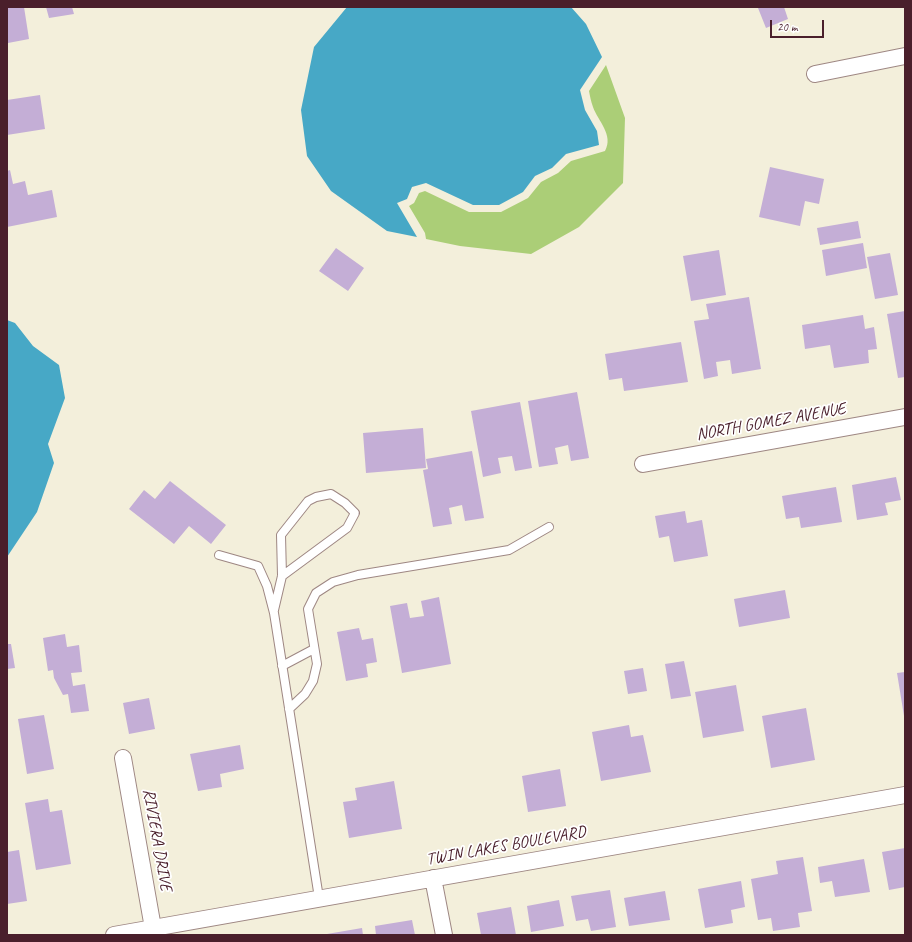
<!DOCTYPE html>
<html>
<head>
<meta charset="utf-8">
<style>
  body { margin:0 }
  #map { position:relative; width:912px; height:942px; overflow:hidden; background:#f3efdb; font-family:Caveat,sans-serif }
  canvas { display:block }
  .frame { position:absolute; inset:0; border:8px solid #4a1f2b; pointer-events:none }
  .scale { position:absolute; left:770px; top:20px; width:54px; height:18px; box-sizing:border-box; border:2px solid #4a1f2b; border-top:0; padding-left:5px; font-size:12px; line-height:14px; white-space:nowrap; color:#4a1f2b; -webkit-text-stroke:3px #fff; paint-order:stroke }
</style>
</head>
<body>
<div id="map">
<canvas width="912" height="942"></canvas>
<div class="frame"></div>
<div class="scale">20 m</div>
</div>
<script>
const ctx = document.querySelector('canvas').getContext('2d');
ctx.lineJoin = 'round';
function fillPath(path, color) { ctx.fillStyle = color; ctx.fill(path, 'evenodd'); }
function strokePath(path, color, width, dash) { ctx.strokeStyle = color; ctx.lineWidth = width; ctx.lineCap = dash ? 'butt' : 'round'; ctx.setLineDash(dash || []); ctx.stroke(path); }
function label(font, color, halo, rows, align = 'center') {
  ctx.font = font + ' Caveat,sans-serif'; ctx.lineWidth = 3.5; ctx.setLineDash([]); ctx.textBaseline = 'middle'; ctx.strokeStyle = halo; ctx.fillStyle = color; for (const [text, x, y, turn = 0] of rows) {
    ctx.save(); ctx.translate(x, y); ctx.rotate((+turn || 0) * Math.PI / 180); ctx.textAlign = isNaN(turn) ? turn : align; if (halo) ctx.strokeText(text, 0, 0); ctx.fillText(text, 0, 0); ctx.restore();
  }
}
fillPath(new Path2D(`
  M 606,65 L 625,118 L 623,183 L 579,227 L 531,254 L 460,246 L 426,239 L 425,233 L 409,206 L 414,203 L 419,193 L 425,191 L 469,212 L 501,212 L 528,198 L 541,182 L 558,173 L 571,161 L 605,151 C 614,135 598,121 593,107 C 591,102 590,96 589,91 Z`), '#abce77');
fillPath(new Path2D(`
  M 347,7 L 571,7 L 586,24 L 602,57 L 580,90 L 585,110 L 597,131 L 599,145 L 566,154 L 552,168 L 535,176 L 523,192 L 499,205 L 473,205 L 426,183 L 412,187 L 407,199 L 397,203 L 417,237 L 387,231 L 331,191 L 307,156 L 301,110 L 314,47 Z
  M 7,320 L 15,323 L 33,346 L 59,365 L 65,398 L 48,444 L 54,463 L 37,512 L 7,557 Z`), '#47a8c6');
fillPath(new Path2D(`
  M 7,7 L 24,7 L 29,39 L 8,43 Z
  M 46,7 L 72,7 L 74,14 L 49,18 Z
  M 784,7 L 788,19 L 766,28 L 758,8 Z
  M 40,95 L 45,129 L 7,135 L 7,100 Z
  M 770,167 L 824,179 L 819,204 L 805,201 L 800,226 L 759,217 Z
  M 10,170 L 13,184 L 25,181 L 28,195 L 52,190 L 57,217 L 7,227 L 7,171 Z
  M 858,221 L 861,238 L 820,245 L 817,228 Z
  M 863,243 L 867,268 L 826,276 L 822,250 Z
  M 336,248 L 364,268 L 348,291 L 319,271 Z
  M 719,250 L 726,295 L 691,301 L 683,256 Z
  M 890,253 L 898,295 L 875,299 L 867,257 Z
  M 749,297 L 761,369 L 732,374 L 730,360 L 716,362 L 718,376 L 704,379 L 694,321 L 709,319 L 706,304 Z
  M 905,311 L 905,377 L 898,378 L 887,314 Z
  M 863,315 L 865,329 L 874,327 L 877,349 L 868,350 L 869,363 L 834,368 L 830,345 L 805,349 L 802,325 Z
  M 681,342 L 688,382 L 624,391 L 622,378 L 609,380 L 605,354 Z
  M 577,392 L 589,458 L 571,461 L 568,445 L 555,448 L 558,464 L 539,467 L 528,401 Z
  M 520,402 L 532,468 L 515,471 L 512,456 L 498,458 L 501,473 L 483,477 L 471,411 Z
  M 423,428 L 426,468 L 366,473 L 363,433 Z
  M 472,451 L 484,518 L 465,521 L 462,505 L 449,508 L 452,524 L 433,527 L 423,470 L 428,469 L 426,459 Z
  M 896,477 L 901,500 L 885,503 L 888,515 L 857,520 L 852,485 Z
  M 170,481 L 226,525 L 211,544 L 189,526 L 174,544 L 129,509 L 144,490 L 155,499 Z
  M 836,487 L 842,522 L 801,528 L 799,517 L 786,519 L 782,496 Z
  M 685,511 L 687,523 L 702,520 L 708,556 L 674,562 L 669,536 L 659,538 L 655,516 Z
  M 785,590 L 790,618 L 739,627 L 734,599 Z
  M 439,597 L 451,664 L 402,673 L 390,606 L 407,603 L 410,618 L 424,616 L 421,601 Z
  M 359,628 L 362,640 L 373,638 L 377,662 L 366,664 L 368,677 L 346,681 L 337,632 Z
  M 65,634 L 67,647 L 79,645 L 82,672 L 71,673 L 73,686 L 85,684 L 89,711 L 71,713 L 68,694 L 63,695 L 54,678 L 53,670 L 48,671 L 43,638 Z
  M 7,644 L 11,644 L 15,668 L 7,669 Z
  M 684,661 L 691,696 L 671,699 L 665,664 Z
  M 643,668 L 647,691 L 628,694 L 624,671 Z
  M 905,672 L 905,716 L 904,716 L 897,673 Z
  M 736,685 L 744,731 L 703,738 L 695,692 Z
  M 149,698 L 155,729 L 129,734 L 123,703 Z
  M 806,708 L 815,760 L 771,768 L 762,716 Z
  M 44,715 L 54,769 L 27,774 L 18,719 Z
  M 629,725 L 631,737 L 643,735 L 651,772 L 601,781 L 592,732 Z
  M 240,745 L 244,769 L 220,774 L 222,787 L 198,791 L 190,754 Z
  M 560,769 L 566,806 L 528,812 L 522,776 Z
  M 394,781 L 402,829 L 349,838 L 343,802 L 357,800 L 355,788 Z
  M 48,799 L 50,812 L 62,810 L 71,864 L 36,870 L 25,803 Z
  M 905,848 L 905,887 L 889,890 L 882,852 Z
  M 19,850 L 27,901 L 7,904 L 7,852 Z
  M 803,857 L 812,911 L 798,913 L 800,927 L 773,931 L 771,918 L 758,920 L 751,879 L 778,874 L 776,861 Z
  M 864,859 L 870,892 L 835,897 L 832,881 L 820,883 L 818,867 Z
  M 741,881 L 745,907 L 731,910 L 733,923 L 705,928 L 698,889 Z
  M 610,890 L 616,927 L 591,931 L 588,919 L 576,921 L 571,896 Z
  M 665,891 L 670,920 L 629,926 L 624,898 Z
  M 559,900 L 564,926 L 531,932 L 527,906 Z
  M 511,907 L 516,935 L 481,935 L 477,913 Z
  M 412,920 L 415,935 L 376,935 L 375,926 Z
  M 362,928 L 363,935 L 327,935 L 327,934 Z`), '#c4aed6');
const service = new Path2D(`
  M 219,555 L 258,566 L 267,586 L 274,613 L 319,898
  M 274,610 L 282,576 L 281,535 L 308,501 L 316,497 L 331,494 L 345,503 L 355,513 L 347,528 L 282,576
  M 282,666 L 314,649
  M 289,709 L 305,694 L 313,681 L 317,664 L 308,609 L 316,593 L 333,582 L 358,575 L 509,550 L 549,527`);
const minor = new Path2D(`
  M 815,74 L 905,56
  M 643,464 L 905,417
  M 123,758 L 153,928
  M 433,878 L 444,935
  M 114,935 L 905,795`);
strokePath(service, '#9e8783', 10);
strokePath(minor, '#9e8783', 18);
strokePath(service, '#fff', 8);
strokePath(minor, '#fff', 16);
label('17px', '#4a1f2b', '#fff', [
  ["NORTH GOMEZ AVENUE",771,422,-10],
  ["RIVIERA DRIVE",157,840,80],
  ["TWIN LAKES BOULEVARD",506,846,-10]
]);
</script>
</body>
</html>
